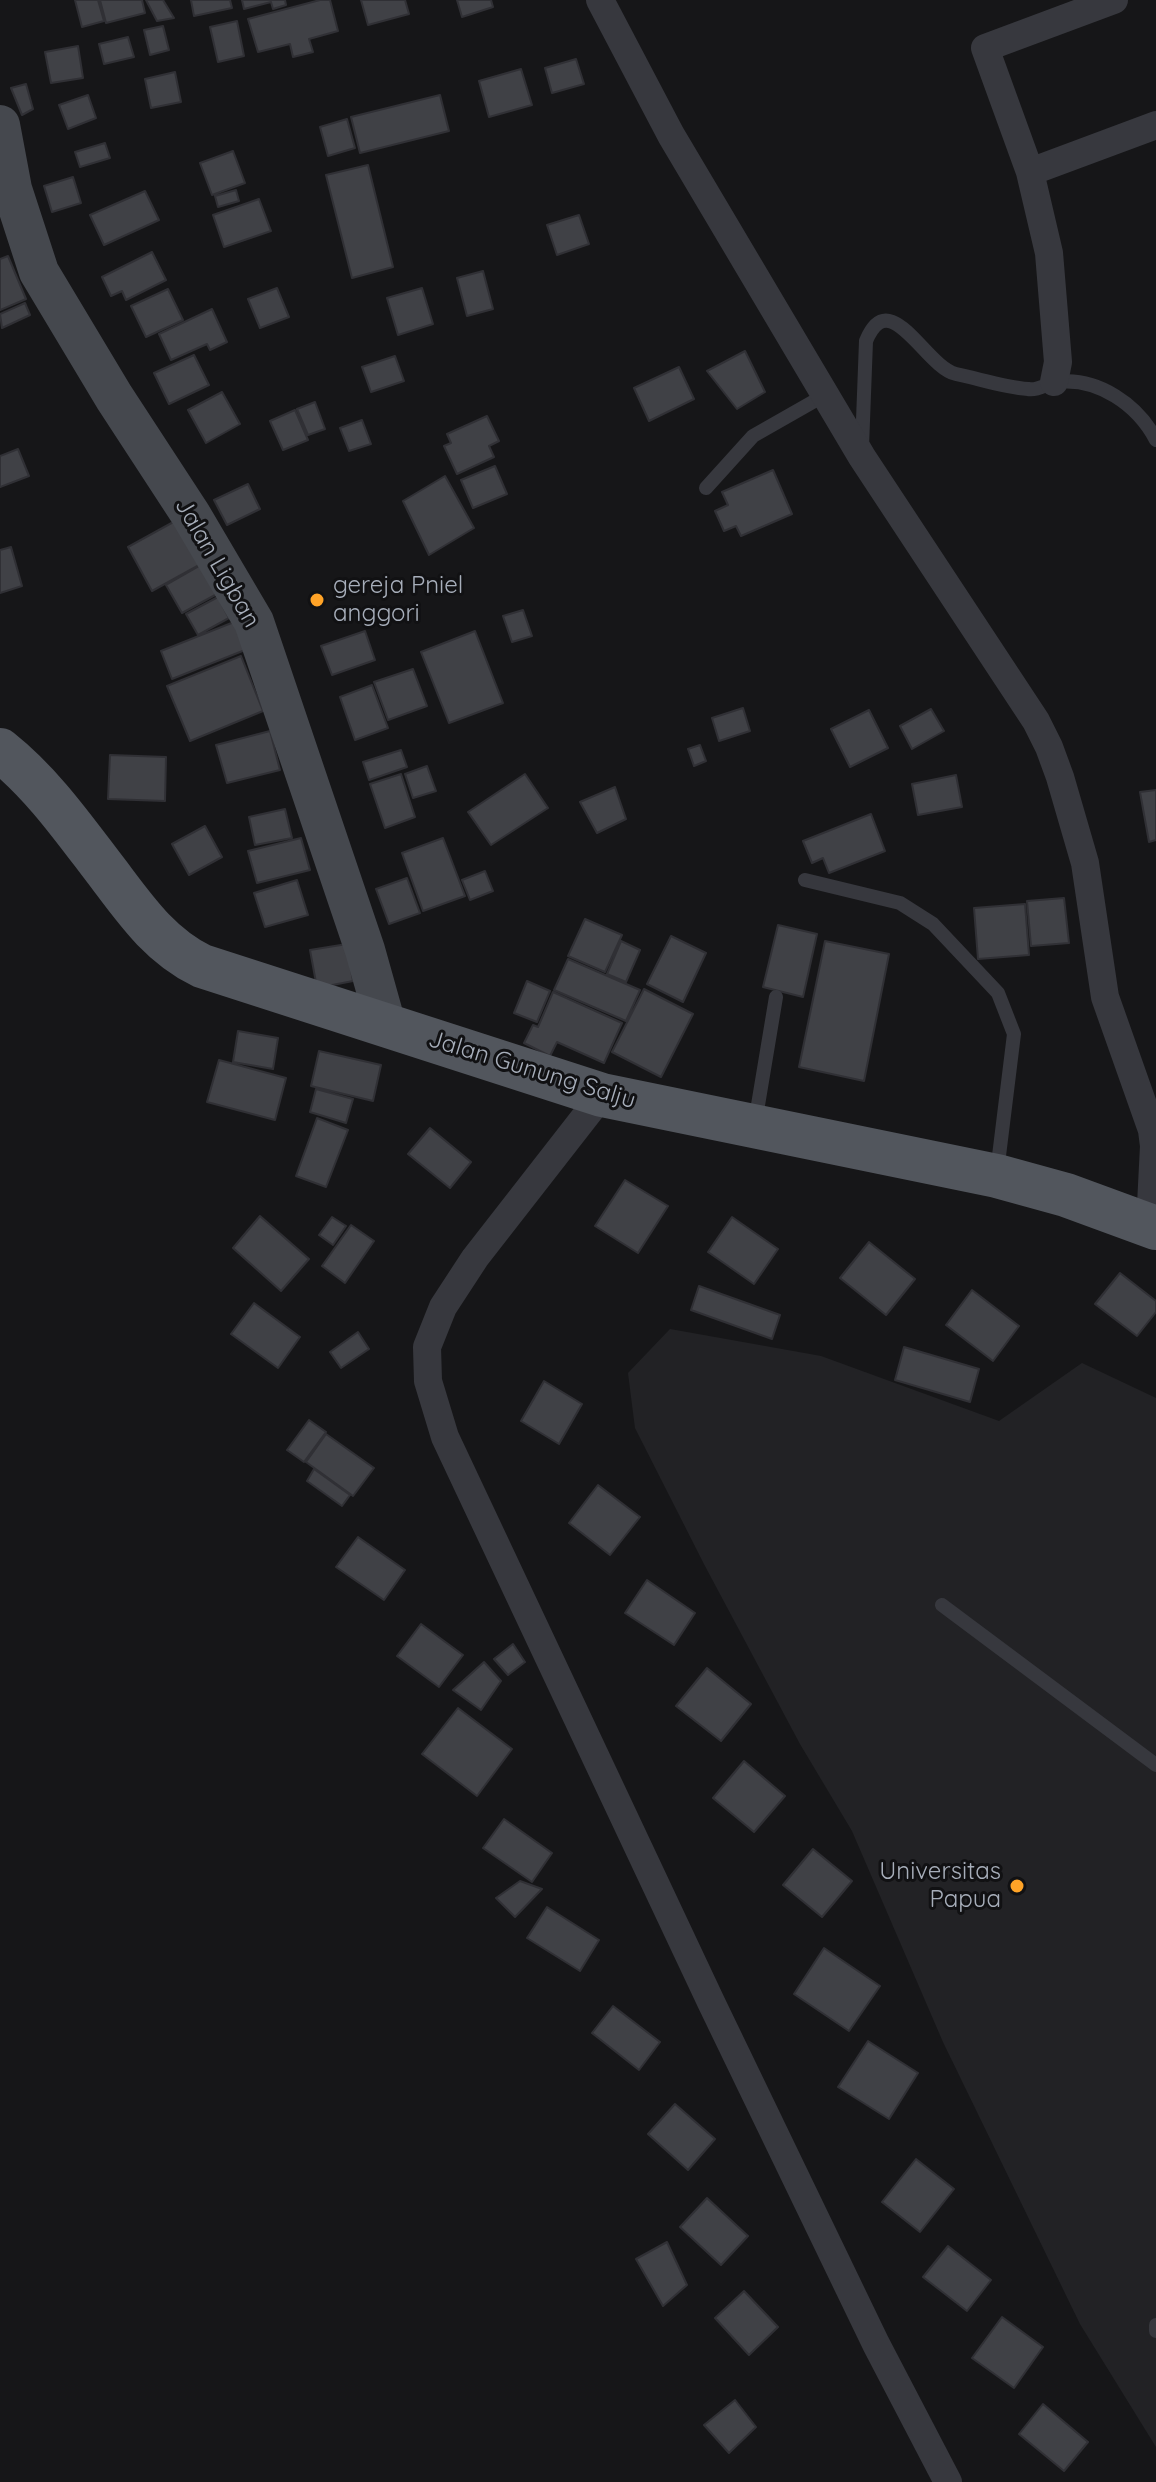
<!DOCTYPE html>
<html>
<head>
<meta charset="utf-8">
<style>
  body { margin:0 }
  canvas { display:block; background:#161618 }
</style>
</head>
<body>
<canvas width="1156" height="2482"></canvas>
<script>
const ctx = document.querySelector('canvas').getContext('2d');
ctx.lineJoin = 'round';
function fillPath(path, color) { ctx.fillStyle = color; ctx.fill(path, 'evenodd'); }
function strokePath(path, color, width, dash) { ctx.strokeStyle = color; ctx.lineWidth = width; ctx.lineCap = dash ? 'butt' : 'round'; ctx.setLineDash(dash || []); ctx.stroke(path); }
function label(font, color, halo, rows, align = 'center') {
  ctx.font = font + ' Quicksand,sans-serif'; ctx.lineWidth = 6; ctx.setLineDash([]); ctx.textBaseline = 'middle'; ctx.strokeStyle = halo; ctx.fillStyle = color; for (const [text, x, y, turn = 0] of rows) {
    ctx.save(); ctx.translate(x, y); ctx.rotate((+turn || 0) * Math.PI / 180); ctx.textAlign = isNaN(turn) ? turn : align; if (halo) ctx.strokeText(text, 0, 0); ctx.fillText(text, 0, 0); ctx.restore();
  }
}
fillPath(new Path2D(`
  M 670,1329 L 821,1356 L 999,1421 L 1082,1363 L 1156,1398 L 1156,2447 L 1080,2324 L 943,2042 L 852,1831 L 800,1744 L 705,1566 L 635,1428 L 628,1373 Z`), '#222225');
const building = new Path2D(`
  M 75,0 L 98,0 L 104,21 L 82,27 Z
  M 100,0 L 142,0 L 145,13 L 106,23 Z
  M 146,0 L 163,0 L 174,18 L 157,21 Z
  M 191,0 L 230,0 L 232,8 L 194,16 Z
  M 242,0 L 285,0 L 286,5 L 273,9 L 271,2 L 244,9 Z
  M 320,0 L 330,0 L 338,31 L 309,39 L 313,52 L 293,57 L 290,44 L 258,52 L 248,19 Z
  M 361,0 L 405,0 L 409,14 L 368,25 Z
  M 457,0 L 491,0 L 493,7 L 462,17 Z
  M 237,21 L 244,56 L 218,62 L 210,27 Z
  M 163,26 L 169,50 L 150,55 L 144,30 Z
  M 128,37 L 134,57 L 104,64 L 99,44 Z
  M 78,46 L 83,78 L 51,83 L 45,52 Z
  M 576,59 L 584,84 L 552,93 L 545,68 Z
  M 521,69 L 532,105 L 489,117 L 479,81 Z
  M 175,72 L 181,102 L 151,108 L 145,79 Z
  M 26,84 L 33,109 L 22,115 L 11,88 Z
  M 88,95 L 96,118 L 68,129 L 59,105 Z
  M 440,95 L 449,131 L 360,153 L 351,117 Z
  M 347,119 L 355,148 L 328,156 L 320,127 Z
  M 105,143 L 110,158 L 80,167 L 75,152 Z
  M 233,151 L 245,183 L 212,195 L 200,163 Z
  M 368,165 L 393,267 L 352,278 L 326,175 Z
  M 73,177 L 81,203 L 52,212 L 44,186 Z
  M 236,190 L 239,201 L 218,207 L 215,196 Z
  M 145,191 L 159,220 L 104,245 L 90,215 Z
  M 259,199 L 271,231 L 224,247 L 213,215 Z
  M 579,215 L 589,244 L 557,255 L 547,225 Z
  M 152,252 L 166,280 L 126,300 L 122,291 L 111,296 L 102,277 Z
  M 8,256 L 26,299 L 0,310 L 0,259 Z
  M 483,271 L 493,309 L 467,316 L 457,278 Z
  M 277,288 L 289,317 L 260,328 L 248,299 Z
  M 422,288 L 433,324 L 398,335 L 387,298 Z
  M 168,289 L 183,320 L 146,337 L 131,306 Z
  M 25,303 L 30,315 L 2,328 L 0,314 Z
  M 212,309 L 227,342 L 210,350 L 207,344 L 171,360 L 159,334 Z
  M 745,351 L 765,392 L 737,409 L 707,371 Z
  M 194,355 L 209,385 L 169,404 L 154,373 Z
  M 395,356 L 404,381 L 371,392 L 362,367 Z
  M 679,367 L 694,399 L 649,421 L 634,388 Z
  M 222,392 L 240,424 L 206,443 L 188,410 Z
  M 315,402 L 325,429 L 308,435 L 297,409 Z
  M 295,410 L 308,440 L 283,450 L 270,421 Z
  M 487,416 L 499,441 L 489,446 L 494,457 L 457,474 L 444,446 L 451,443 L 447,434 Z
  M 362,420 L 371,444 L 349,451 L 340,428 Z
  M 18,449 L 29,476 L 0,487 L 0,456 Z
  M 495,466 L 507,494 L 473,508 L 461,480 Z
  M 773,470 L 792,514 L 741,536 L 736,526 L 724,531 L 715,511 L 728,505 L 722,492 Z
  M 445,476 L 474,528 L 429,555 L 403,501 Z
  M 248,484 L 260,509 L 227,525 L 214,500 Z
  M 177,520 L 201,564 L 152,591 L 128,547 Z
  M 11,547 L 22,586 L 0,593 L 0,550 Z
  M 201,565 L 217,594 L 182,613 L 166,585 Z
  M 218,597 L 229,618 L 198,635 L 186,614 Z
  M 523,610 L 532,636 L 512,642 L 503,616 Z
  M 234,622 L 245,650 L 172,679 L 161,651 Z
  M 365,631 L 375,660 L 332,675 L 321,646 Z
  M 475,631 L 503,703 L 449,723 L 421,652 Z
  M 241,656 L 263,711 L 190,741 L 167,686 Z
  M 413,669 L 427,706 L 388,720 L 374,682 Z
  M 372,685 L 388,728 L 355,740 L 340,697 Z
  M 743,708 L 750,731 L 719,741 L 712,718 Z
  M 931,709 L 944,731 L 912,749 L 900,726 Z
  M 869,710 L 888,748 L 850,767 L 831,729 Z
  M 270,731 L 280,770 L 227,783 L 216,745 Z
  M 700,745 L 706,761 L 694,766 L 688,749 Z
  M 401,750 L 407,767 L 369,780 L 363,762 Z
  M 110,755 L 166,757 L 165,801 L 108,799 Z
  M 427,766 L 436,791 L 413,798 L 405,774 Z
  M 401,774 L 415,817 L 385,828 L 370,784 Z
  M 525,774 L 548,808 L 491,845 L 468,812 Z
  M 956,775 L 962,807 L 918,815 L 912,784 Z
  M 615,787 L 626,819 L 597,833 L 580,802 Z
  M 1156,790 L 1156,840 L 1149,842 L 1140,792 Z
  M 285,809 L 292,838 L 255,845 L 249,817 Z
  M 871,814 L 885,851 L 829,873 L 823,858 L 812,863 L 803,841 Z
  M 205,826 L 222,857 L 189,875 L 172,844 Z
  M 301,838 L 310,870 L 257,883 L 248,851 Z
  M 443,838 L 465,896 L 423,911 L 402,853 Z
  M 485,871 L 493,891 L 470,900 L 462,880 Z
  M 407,878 L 420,913 L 389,924 L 376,889 Z
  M 297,880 L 308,915 L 265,927 L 254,893 Z
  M 1064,898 L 1069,943 L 1031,946 L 1027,901 Z
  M 1025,904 L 1029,955 L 978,959 L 974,908 Z
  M 585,919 L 622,935 L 605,972 L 568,956 Z
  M 778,925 L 817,934 L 803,997 L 763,987 Z
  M 671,936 L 706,953 L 683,1002 L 647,984 Z
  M 621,941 L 640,950 L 626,982 L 607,974 Z
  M 825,941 L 889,954 L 864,1081 L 799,1067 Z
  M 347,944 L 353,981 L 317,988 L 310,950 Z
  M 568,959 L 640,990 L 626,1021 L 554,990 Z
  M 527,981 L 550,991 L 537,1022 L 514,1013 Z
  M 644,989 L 693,1014 L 661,1077 L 612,1052 Z
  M 553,992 L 622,1023 L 604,1063 L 557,1042 L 550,1056 L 524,1043 L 533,1025 L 538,1027 Z
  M 238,1031 L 278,1038 L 273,1069 L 233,1062 Z
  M 319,1051 L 381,1065 L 373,1101 L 311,1086 Z
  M 219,1060 L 286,1078 L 275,1120 L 207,1102 Z
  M 316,1089 L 353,1099 L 346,1123 L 310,1112 Z
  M 317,1118 L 348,1130 L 326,1187 L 296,1176 Z
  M 430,1128 L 471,1162 L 450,1188 L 408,1154 Z
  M 625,1180 L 668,1206 L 638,1253 L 595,1226 Z
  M 260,1216 L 309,1259 L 281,1291 L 233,1248 Z
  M 332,1217 L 346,1226 L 333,1245 L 319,1235 Z
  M 732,1217 L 778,1249 L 754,1284 L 708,1252 Z
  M 351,1225 L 374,1241 L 345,1283 L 322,1266 Z
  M 869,1242 L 915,1279 L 886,1315 L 840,1278 Z
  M 1120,1273 L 1156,1301 L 1156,1312 L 1137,1336 L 1095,1304 Z
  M 699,1286 L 780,1315 L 772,1339 L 691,1310 Z
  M 972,1290 L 1019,1326 L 993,1361 L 946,1325 Z
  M 254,1303 L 300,1337 L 278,1368 L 231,1334 Z
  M 358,1332 L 369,1349 L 341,1368 L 330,1352 Z
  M 904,1347 L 979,1369 L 970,1402 L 895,1380 Z
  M 544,1381 L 582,1404 L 559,1444 L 521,1421 Z
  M 309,1420 L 326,1432 L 304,1462 L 287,1450 Z
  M 326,1434 L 374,1468 L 353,1496 L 306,1462 Z
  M 314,1469 L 350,1495 L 342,1506 L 307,1481 Z
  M 598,1485 L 640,1517 L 610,1555 L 569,1523 Z
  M 358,1537 L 405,1570 L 384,1600 L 336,1567 Z
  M 647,1580 L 695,1613 L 674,1645 L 625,1613 Z
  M 421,1624 L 463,1655 L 439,1687 L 397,1656 Z
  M 513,1644 L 525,1662 L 508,1675 L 494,1659 Z
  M 484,1662 L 501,1681 L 481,1710 L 453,1690 Z
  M 707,1668 L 751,1704 L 721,1741 L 676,1706 Z
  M 458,1708 L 512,1749 L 477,1796 L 422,1754 Z
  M 744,1761 L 785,1796 L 754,1832 L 713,1798 Z
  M 504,1819 L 552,1853 L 532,1882 L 483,1848 Z
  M 813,1849 L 852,1881 L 822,1917 L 783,1885 Z
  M 520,1881 L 542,1889 L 515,1917 L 496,1898 Z
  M 547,1907 L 599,1940 L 580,1971 L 527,1938 Z
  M 824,1948 L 880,1986 L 849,2031 L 794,1994 Z
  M 613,2006 L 660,2042 L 639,2070 L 592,2033 Z
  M 868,2041 L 918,2073 L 889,2119 L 838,2087 Z
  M 675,2104 L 715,2139 L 688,2170 L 648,2134 Z
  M 916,2159 L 954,2189 L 920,2232 L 882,2202 Z
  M 707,2198 L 748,2236 L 721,2265 L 680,2227 Z
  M 667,2242 L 687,2285 L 663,2306 L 636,2259 Z
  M 948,2246 L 991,2280 L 967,2311 L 923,2277 Z
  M 744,2291 L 778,2327 L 749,2355 L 715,2318 Z
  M 1002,2317 L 1043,2347 L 1014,2388 L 972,2358 Z
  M 735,2400 L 756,2427 L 729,2453 L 704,2425 Z
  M 1043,2404 L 1088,2442 L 1064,2471 L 1019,2434 Z`);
fillPath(building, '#404146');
strokePath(building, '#303035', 2);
strokePath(new Path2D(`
  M 862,447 L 866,341 C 890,283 925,367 956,374 C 980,379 1004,387 1028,389 C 1039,391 1047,383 1057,382 C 1098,377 1138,405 1156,440
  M 706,488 L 753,436 L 825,395
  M 805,880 L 900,903 L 933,924 L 998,993 L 1014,1034 L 997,1172
  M 755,1123 L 776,997
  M 942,1605 L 1156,1765
  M 1156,2325 L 1156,2331`), '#37383e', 14);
strokePath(new Path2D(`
  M 600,0 L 671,135 L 862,457 L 1036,721 L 1049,747 L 1060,777 L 1085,863 L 1105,997 L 1152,1130 L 1154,1146 L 1150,1225
  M 1030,172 L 1156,125
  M 1054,382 L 1058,362 L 1049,253 L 1030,172 L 985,48 L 1114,0
  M 602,1095 L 475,1258 L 443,1307 L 427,1347 L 428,1381 L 445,1437 L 711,2002 L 876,2344 L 948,2482`), '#37383e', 28);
strokePath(new Path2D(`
  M 0,125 L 12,189 L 39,272 L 114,397 L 191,515 L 254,622 L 365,950 L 386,1025`), '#45484e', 40);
strokePath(new Path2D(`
  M 0,750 C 44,785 76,832 110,876 C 137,912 161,946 202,966 L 602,1095 L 997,1176 L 1066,1195 L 1156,1228`), '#52565d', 44);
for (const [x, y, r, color] of [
  [317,600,8,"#ffa327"],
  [1017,1886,8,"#ffa327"]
]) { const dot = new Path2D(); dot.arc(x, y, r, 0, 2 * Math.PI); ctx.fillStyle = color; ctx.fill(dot); strokePath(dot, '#111113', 3); }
label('24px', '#a7aeba', '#111113', [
  ["Jalan Ligban",217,563,60],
  ["Jalan Gunung Salju",532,1070,17]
]);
label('24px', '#a7aeba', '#111113', [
  ["gereja Pniel",333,586],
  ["anggori",333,614],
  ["Universitas",1001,1872,"right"],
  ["Papua",1001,1900,"right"]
], 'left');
</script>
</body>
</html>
